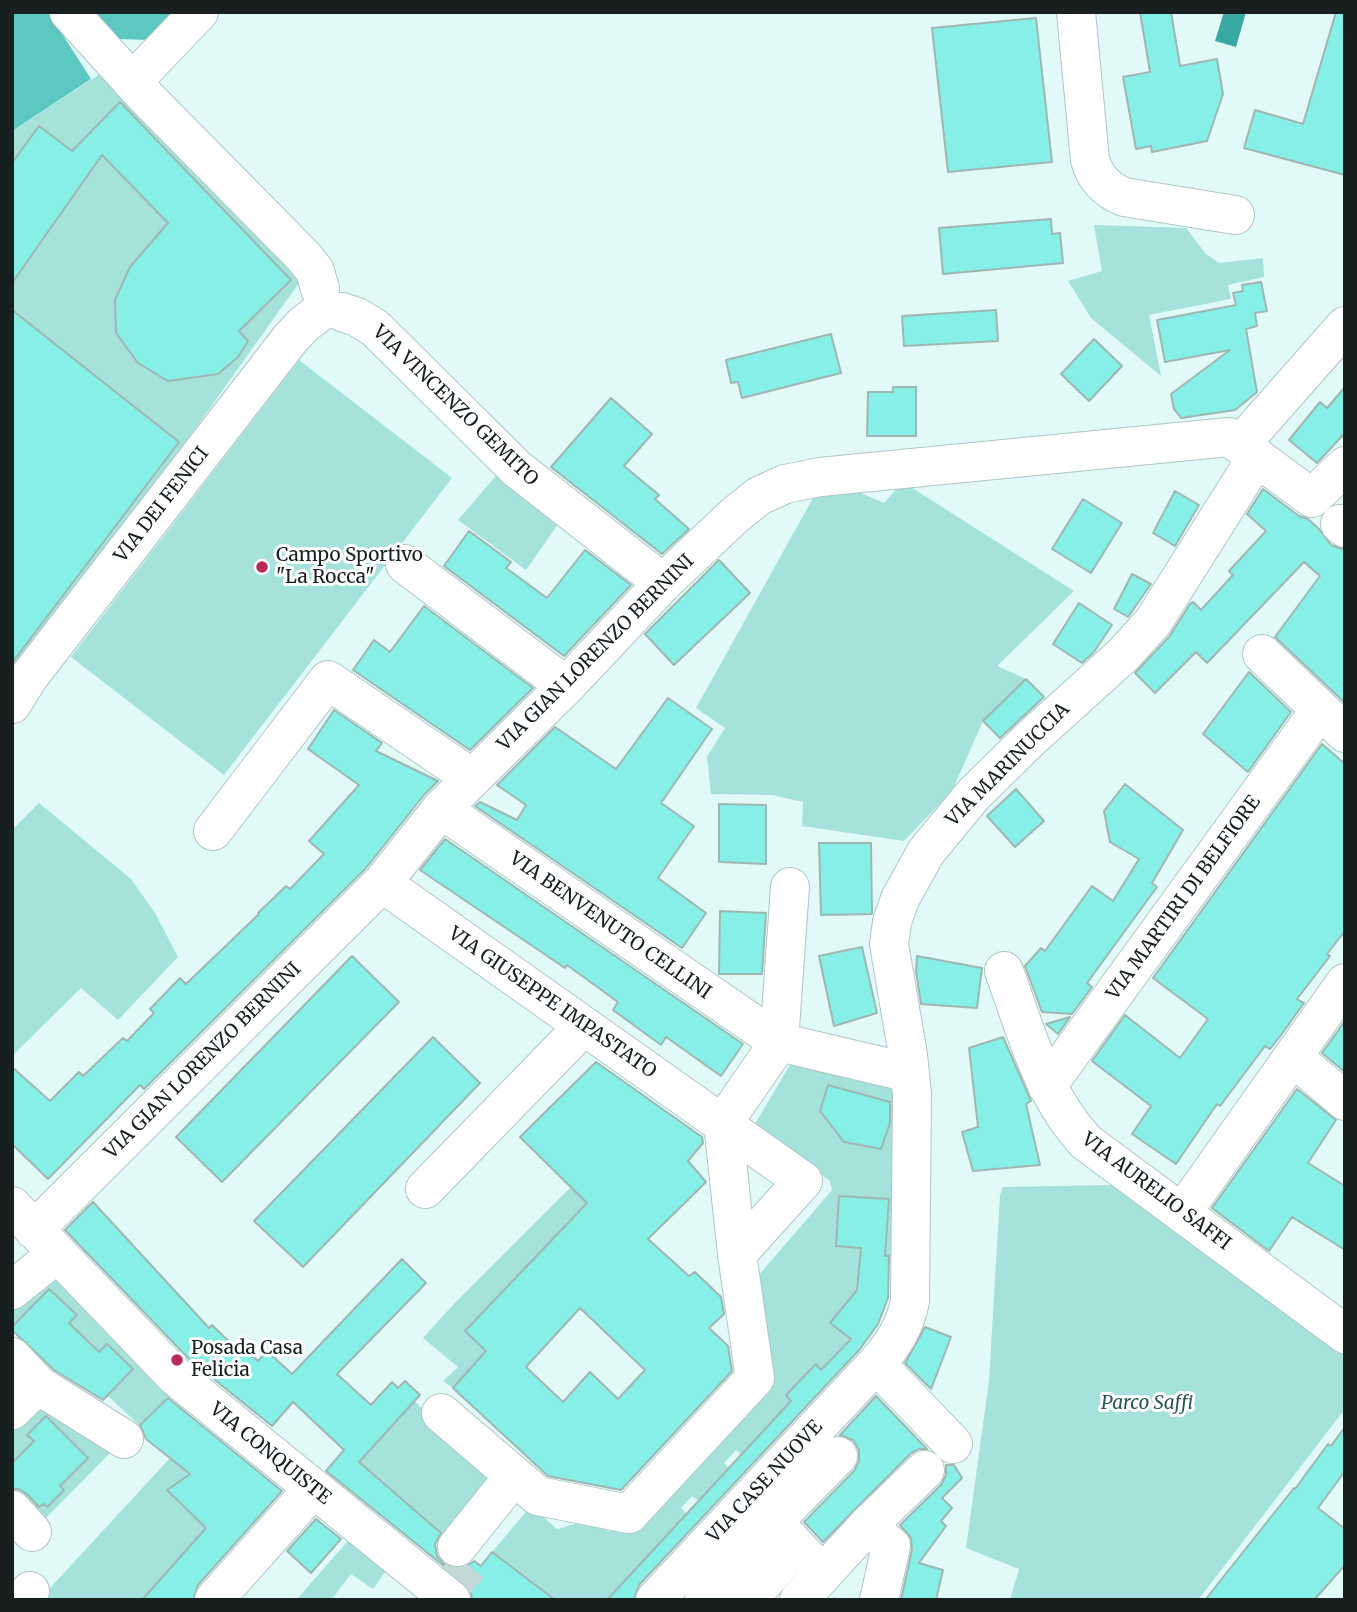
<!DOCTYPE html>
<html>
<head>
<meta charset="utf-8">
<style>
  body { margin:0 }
  #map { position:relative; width:1357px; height:1612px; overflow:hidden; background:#e1faf7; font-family:Merriweather,serif }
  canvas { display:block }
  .frame { position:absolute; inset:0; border:14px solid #17201f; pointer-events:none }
</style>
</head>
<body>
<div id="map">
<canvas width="1357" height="1612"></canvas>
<div class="frame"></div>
</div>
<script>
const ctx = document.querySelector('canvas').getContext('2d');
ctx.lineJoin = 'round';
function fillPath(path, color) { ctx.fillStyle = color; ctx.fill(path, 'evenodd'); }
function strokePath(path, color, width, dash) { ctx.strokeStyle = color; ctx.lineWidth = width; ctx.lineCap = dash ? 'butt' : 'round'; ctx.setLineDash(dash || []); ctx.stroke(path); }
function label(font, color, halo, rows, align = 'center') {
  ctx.font = font + ' Merriweather,serif'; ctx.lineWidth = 6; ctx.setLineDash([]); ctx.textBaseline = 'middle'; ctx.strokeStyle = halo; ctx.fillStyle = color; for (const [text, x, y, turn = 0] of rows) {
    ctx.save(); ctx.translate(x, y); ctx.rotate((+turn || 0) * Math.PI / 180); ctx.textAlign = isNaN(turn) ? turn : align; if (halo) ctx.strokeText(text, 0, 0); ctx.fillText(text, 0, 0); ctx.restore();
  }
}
fillPath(new Path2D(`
  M 106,70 L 304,276 L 118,537 L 12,672 L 12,131 Z
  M 1094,225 L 1186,228 L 1206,254 L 1219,263 L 1263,258 L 1264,277 L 1228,285 L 1231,299 L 1149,315 L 1161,376 L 1091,318 L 1068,281 L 1102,271 Z
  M 299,360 L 452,478 L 224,775 L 71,657 Z
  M 501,470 L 561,520 L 526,570 L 458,520 Z
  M 903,482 L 1074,591 L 997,666 L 1026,679 L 983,721 L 952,791 L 904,841 L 802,826 L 803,802 L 772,795 L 711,794 L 707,757 L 725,728 L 696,708 L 817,491 L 851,489 L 884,503 Z
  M 39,803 L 131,879 L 155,913 L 178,957 L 118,1020 L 81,988 L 12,1056 L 12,830 Z
  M 794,1058 L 906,1082 L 901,1257 L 861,1254 L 859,1273 L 875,1274 L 863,1319 L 844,1305 L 830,1323 L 850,1338 L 821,1370 L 816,1364 L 807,1373 L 812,1379 L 786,1395 L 791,1401 L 741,1454 L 736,1450 L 724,1463 L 730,1469 L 699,1501 L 692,1496 L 681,1508 L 687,1514 L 607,1600 L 555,1600 L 492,1552 L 531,1506 L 557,1529 L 593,1519 L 608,1531 L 627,1531 L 772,1374 L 752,1283 L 832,1190 L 830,1181 L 755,1124 Z
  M 1111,1185 L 1239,1271 L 1345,1355 L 1345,1409 L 1198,1600 L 1010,1600 L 1019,1569 L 966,1548 L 989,1381 L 1000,1195 L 1003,1187 Z
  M 571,1187 L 587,1203 L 466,1331 L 486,1351 L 453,1388 L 443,1381 L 458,1367 L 423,1338 L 452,1306 Z
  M 57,1268 L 175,1391 L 139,1425 L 108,1396 L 133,1369 L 107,1344 L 99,1352 L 69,1323 L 76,1315 L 49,1289 L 12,1327 L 12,1305 Z
  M 51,1393 L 124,1439 L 32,1532 L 12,1510 L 12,1429 Z
  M 414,1401 L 495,1473 L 446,1537 L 358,1462 Z
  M 170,1458 L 190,1474 L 167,1490 L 206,1528 L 142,1600 L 39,1600 Z
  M 354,1534 L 390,1565 L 373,1589 L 351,1574 L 331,1600 L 296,1600 Z`), '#a4e2db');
fillPath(new Path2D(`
  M 12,12 L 48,12 L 91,79 L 12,131 Z
  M 96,12 L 197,12 L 151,40 L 117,39 Z`), '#5dc8bf');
fillPath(new Path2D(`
  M 1224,12 L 1246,12 L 1236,47 L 1215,41 Z`), '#38a8a0');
const building = new Path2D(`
  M 1140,12 L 1171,12 L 1180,66 L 1217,59 L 1223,94 L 1207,141 L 1152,152 L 1151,146 L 1136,149 L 1123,77 L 1150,72 Z
  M 1336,12 L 1345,12 L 1345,175 L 1244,148 L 1255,110 L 1303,124 Z
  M 1036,18 L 1052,162 L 948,172 L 932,28 Z
  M 120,102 L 291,280 L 239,331 L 248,341 L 238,357 L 218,374 L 168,381 L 138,363 L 116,333 L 115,300 L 130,267 L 168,223 L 102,155 L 12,283 L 12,163 L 39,126 L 72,151 Z
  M 1051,219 L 1052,234 L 1060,233 L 1063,263 L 943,274 L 939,228 Z
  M 1261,282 L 1267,311 L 1255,313 L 1257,326 L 1246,329 L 1257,392 L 1235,410 L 1181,418 L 1174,409 L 1171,394 L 1230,350 L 1165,362 L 1157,320 L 1236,305 L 1233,293 L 1243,291 L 1242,285 Z
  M 12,310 L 179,442 L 12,663 Z
  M 996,310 L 998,341 L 904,346 L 902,316 Z
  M 831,334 L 841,373 L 742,398 L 738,382 L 731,383 L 726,360 Z
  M 1094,339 L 1122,366 L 1089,401 L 1061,374 Z
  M 893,387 L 916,387 L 916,436 L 867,436 L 868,392 L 893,392 Z
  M 1345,387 L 1345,433 L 1317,463 L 1289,440 L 1320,402 L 1327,408 Z
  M 611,398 L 652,434 L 624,466 L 659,495 L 655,499 L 689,529 L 662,554 L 551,467 Z
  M 1263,489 L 1299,516 L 1308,519 L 1319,529 L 1331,545 L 1345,550 L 1345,703 L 1275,637 L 1320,576 L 1304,562 L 1207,663 L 1196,652 L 1155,693 L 1135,673 L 1169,637 L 1190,604 L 1193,602 L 1201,610 L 1233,575 L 1229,571 L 1266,531 L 1247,514 Z
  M 1175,491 L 1199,505 L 1175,546 L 1153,533 Z
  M 1083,499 L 1122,523 L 1091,573 L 1052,549 Z
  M 469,531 L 511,562 L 506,568 L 547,598 L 585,550 L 631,585 L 564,656 L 444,566 Z
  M 719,560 L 750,593 L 674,665 L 645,634 Z
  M 1132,574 L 1151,584 L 1128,617 L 1114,609 Z
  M 1079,603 L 1112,625 L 1094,652 L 1082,663 L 1053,644 Z
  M 424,606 L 533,688 L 470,750 L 353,670 L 374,640 L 390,652 Z
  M 1249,672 L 1291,712 L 1248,772 L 1203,734 Z
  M 1026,679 L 1044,697 L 1000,738 L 983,721 Z
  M 668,698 L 712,729 L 661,803 L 694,826 L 658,878 L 706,913 L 682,948 L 475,806 L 480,802 L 517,820 L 526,805 L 497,785 L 555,727 L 616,769 Z
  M 334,710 L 382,743 L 376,751 L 438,781 L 424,795 L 366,868 L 144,1089 L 140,1085 L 48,1179 L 12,1144 L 12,1067 L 50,1101 L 79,1072 L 83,1076 L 123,1038 L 127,1041 L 154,1013 L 150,1009 L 180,978 L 186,984 L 259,914 L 258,913 L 286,886 L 290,889 L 324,854 L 309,841 L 359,785 L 308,749 Z
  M 1322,744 L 1345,764 L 1345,931 L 1327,954 L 1330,956 L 1297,999 L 1304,1003 L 1281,1035 L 1270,1049 L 1265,1046 L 1220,1106 L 1217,1104 L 1176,1164 L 1132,1134 L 1151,1106 L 1092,1061 L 1125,1015 L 1180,1058 L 1208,1019 L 1153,978 Z
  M 1125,784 L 1183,830 L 1152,883 L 1157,887 L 1087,983 L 1092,987 L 1072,1014 L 1042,1012 L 1025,966 L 1041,948 L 1045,951 L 1092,886 L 1113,901 L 1139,859 L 1110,842 L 1104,811 Z
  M 1016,789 L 1044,821 L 1015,847 L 987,816 Z
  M 719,804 L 766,805 L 766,864 L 719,862 Z
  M 445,839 L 743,1044 L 721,1076 L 666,1037 L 661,1045 L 613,1010 L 618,1002 L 567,965 L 565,968 L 420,870 Z
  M 819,843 L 871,843 L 872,914 L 821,915 Z
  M 720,911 L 766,913 L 762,974 L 719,974 Z
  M 862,947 L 877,1013 L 834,1026 L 819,956 Z
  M 352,956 L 399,1002 L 222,1182 L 176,1137 Z
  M 917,956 L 982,968 L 977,1008 L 921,1004 L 916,971 Z
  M 1070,1017 L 1058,1034 L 1046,1024 Z
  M 1345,1021 L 1345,1072 L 1322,1053 Z
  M 433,1037 L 480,1083 L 303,1267 L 254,1221 Z
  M 1003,1037 L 1031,1101 L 1026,1104 L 1040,1165 L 973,1171 L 962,1132 L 978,1127 L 969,1048 Z
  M 596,1062 L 702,1137 L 703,1143 L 688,1161 L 706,1182 L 648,1239 L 689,1276 L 695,1272 L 721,1297 L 724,1314 L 709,1328 L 728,1346 L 732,1371 L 621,1490 L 548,1476 L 453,1388 L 486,1351 L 465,1331 L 587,1203 L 520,1137 ZM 580,1308 L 645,1370 L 618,1399 L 590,1372 L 563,1402 L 526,1367 Z
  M 828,1085 L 890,1102 L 890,1123 L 881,1149 L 844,1142 L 820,1111 Z
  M 1297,1089 L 1336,1120 L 1308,1163 L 1345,1186 L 1345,1250 L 1292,1217 L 1269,1251 L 1212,1208 Z
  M 839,1196 L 889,1199 L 885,1256 L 889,1256 L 888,1298 L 878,1324 L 860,1349 L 639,1585 L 634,1600 L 607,1600 L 791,1401 L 786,1395 L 816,1364 L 821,1370 L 851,1339 L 830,1323 L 857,1290 L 861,1248 L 836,1246 Z
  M 93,1202 L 209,1328 L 212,1325 L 240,1352 L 244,1348 L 258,1361 L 267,1351 L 292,1374 L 402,1259 L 426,1283 L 337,1374 L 371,1405 L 392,1382 L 398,1388 L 405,1381 L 420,1395 L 359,1462 L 441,1533 L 435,1544 L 437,1556 L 444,1564 L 454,1569 L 464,1568 L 474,1561 L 481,1566 L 492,1552 L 555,1600 L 472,1600 L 471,1592 L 465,1583 L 326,1471 L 344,1450 L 293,1402 L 272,1426 L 190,1360 L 65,1230 Z
  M 49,1289 L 77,1315 L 69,1323 L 99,1352 L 107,1344 L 133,1369 L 103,1400 L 54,1370 L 12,1330 L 12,1327 Z
  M 925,1327 L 951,1337 L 931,1389 L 905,1363 Z
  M 876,1396 L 927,1449 L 919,1449 L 910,1454 L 823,1542 L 804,1522 L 854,1471 L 859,1461 L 859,1450 L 853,1440 L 840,1435 Z
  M 168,1398 L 282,1491 L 198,1585 L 193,1600 L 142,1600 L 206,1528 L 167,1490 L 190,1474 L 146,1439 L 140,1425 Z
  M 46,1416 L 88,1458 L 60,1486 L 64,1490 L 47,1507 L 43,1504 L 39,1507 L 28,1495 L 19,1489 L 12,1489 L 12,1463 L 34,1441 L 27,1435 Z
  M 1345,1427 L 1345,1471 L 1318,1508 L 1345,1529 L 1345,1565 L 1314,1600 L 1205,1600 L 1294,1488 L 1295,1489 L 1328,1444 L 1331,1446 Z
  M 946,1465 L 954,1465 L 962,1478 L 942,1498 L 952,1508 L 941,1521 L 946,1526 L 919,1563 L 943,1570 L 936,1600 L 901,1600 L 912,1550 L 911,1538 L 900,1525 L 941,1485 L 946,1475 Z
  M 316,1519 L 341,1539 L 311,1573 L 287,1551 Z`);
fillPath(building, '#86f0e6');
strokePath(building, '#9fb7b4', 2);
strokePath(new Path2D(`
  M 445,1595 L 473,1560`), '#c3d9d7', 38, [38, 19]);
const minor = new Path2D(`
  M 69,12 L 146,97 L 304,257 L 315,271 L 320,289
  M 1076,12 L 1090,160 C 1095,178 1107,190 1124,197 L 1235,215
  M 132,82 L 199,12
  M 342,312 L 357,317 L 375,328 L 516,468 L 663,583
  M 1240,445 L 1345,326
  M 1340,524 L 1345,528
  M 405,564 L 566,686
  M 1262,654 L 1345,733
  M 12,704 L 28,678 L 290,339 L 304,324 L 320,312
  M 441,809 L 779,1042 L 910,1073
  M 213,831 L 328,680 L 472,778
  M 382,883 L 803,1181 L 737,1254
  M 1004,971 C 1026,1031 1042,1095 1086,1142 L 1345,1334
  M 1293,1057 L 1345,1101
  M 1047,1086 L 1320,710
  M 425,1189 L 583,1027
  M 12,1206 L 175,1376 L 451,1600
  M 1182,1213 L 1345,983
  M 34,1230 L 382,883 L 441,809 L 566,686 L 663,583 L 735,515 L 759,496 L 785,484 L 820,477 L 1229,437 L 1312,498 L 1345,466
  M 12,1290 L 57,1254
  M 12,1357 L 38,1385 L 12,1410
  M 876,1364 L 953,1444
  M 38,1385 L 124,1439
  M 441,1413 L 538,1496 L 629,1514 L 755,1378 L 737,1254 L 723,1123 L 779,1042 L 790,887
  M 756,1504 C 779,1526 799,1551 822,1572
  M 12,1510 L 32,1532
  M 867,1526 L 891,1546 L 879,1600
  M 457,1547 L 514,1476
  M 22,1600 L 30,1591
  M 214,1600 L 313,1489
  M 655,1600 L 876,1364 C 893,1345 905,1327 910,1301 L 912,1094 L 908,1055 L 889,944 L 892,922 L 900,899 L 926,852 L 973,795 L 1028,741 L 1123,655 L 1153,622 L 1257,457
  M 704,1600 L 774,1521 L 838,1456
  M 747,1600 L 795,1548
  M 799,1600 L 867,1526 L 925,1470`);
strokePath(minor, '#afc7c4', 40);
strokePath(minor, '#fff', 38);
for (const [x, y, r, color] of [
  [262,567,7,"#b92a57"],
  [177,1360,7,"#b92a57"]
]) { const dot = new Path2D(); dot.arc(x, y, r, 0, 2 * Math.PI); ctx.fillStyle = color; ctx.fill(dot); strokePath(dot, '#fff', 2.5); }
label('19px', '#17201f', '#fff', [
  ["VIA VINCENZO GEMITO",455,406,44],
  ["VIA DEI FENICI",162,505,-52],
  ["VIA GIAN LORENZO BERNINI",596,653,-45],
  ["VIA MARINUCCIA",1008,765,-45],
  ["VIA MARTIRI DI BELFIORE",1184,898,-54],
  ["VIA BENVENUTO CELLINI",610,926,35],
  ["VIA GIUSEPPE IMPASTATO",552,1003,35],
  ["VIA GIAN LORENZO BERNINI",203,1061,-45],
  ["VIA AURELIO SAFFI",1156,1192,37],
  ["VIA CONQUISTE",270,1454,39],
  ["VIA CASE NUOVE",765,1482,-47]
]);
label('19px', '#17201f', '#fff', [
  ["Campo Sportivo",276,556],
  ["\"La Rocca\"",276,578],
  ["Posada Casa",191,1349],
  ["Felicia",191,1371]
], 'left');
label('italic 19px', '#285753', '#fff', [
  ["Parco Saffi",1147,1404]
]);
</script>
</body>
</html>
